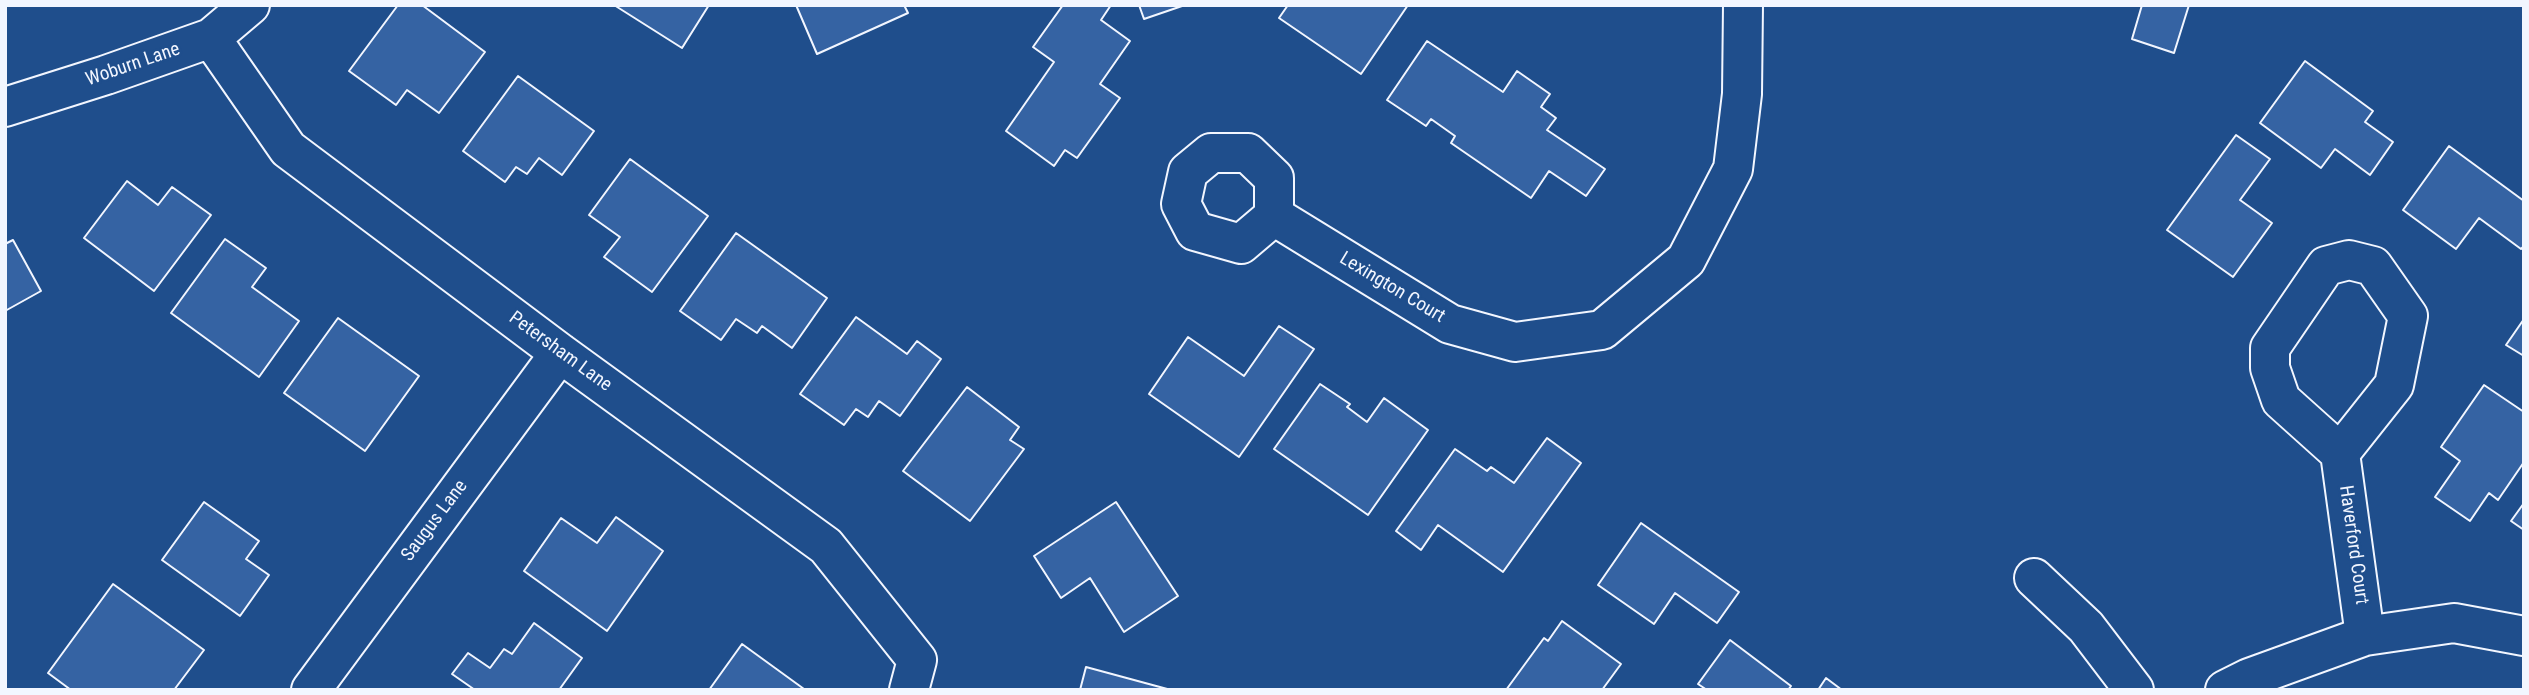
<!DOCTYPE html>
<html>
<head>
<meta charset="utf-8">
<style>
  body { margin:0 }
  #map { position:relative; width:2529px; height:695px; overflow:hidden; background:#1f4e8c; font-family:"Roboto Condensed",sans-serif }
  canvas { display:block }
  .frame { position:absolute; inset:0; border:7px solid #f2f6ff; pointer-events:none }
</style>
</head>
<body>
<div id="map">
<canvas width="2529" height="695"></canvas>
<div class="frame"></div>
</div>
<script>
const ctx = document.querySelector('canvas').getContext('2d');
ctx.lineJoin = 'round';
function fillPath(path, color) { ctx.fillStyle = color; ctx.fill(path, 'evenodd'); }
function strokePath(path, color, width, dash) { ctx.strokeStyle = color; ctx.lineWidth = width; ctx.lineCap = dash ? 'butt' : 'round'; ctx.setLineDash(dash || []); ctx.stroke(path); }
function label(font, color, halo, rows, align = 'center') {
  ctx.font = font + ' "Roboto Condensed",sans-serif'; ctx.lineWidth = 5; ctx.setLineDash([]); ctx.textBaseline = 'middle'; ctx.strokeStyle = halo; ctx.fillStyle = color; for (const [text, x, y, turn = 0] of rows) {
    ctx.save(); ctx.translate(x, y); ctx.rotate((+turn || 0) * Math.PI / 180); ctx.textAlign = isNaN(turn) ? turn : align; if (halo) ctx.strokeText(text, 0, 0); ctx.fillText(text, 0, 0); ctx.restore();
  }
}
const building = new Path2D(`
  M 398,5 L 422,5 L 485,52 L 439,113 L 407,90 L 396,105 L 349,71 Z
  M 614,5 L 709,5 L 682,48 Z
  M 796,5 L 904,5 L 908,13 L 817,54 Z
  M 1063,5 L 1111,5 L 1101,20 L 1130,41 L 1100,84 L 1120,98 L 1077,158 L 1065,150 L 1054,166 L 1006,131 L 1054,62 L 1033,47 Z
  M 1139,5 L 1185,5 L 1144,19 Z
  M 1288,5 L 1408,5 L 1361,74 L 1279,18 Z
  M 2142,5 L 2189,5 L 2174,53 L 2132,39 Z
  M 1427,41 L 1503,92 L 1517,71 L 1550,94 L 1541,107 L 1556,118 L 1547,130 L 1605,169 L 1586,196 L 1549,171 L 1531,198 L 1451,143 L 1455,136 L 1431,119 L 1426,126 L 1387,100 Z
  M 2305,61 L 2373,111 L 2365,122 L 2393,142 L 2370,175 L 2335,149 L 2321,168 L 2260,123 Z
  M 518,76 L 594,131 L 562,175 L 539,158 L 527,174 L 516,167 L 505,182 L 463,151 Z
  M 2236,135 L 2270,159 L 2240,200 L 2272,223 L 2233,277 L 2167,230 Z
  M 2449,146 L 2524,201 L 2524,246 L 2521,249 L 2479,218 L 2456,249 L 2403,210 Z
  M 630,159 L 708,216 L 652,292 L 604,257 L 620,237 L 589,215 Z
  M 127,181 L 158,205 L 172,187 L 211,215 L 154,291 L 84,238 Z
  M 736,233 L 827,298 L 792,348 L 762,326 L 757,333 L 736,319 L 721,340 L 680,311 Z
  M 225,239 L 266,268 L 252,287 L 299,321 L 259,377 L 171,313 Z
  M 13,240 L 41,291 L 5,311 L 5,244 Z
  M 856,317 L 907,354 L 917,341 L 941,359 L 900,416 L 879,401 L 868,417 L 856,409 L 844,425 L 800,394 Z
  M 338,318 L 419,376 L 365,451 L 284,393 Z
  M 2524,319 L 2524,356 L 2506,345 Z
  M 1279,326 L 1314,349 L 1239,457 L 1149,394 L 1188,337 L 1244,376 Z
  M 1320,384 L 1350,404 L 1347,407 L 1367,422 L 1384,398 L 1428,430 L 1368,515 L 1274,449 Z
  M 2484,385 L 2524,412 L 2524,462 L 2498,500 L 2489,493 L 2470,521 L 2435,497 L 2460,461 L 2441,447 Z
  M 967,387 L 1019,427 L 1010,440 L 1024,449 L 970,521 L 903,471 Z
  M 1547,438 L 1581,463 L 1503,572 L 1438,525 L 1421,550 L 1396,531 L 1455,449 L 1487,471 L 1491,467 L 1514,483 Z
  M 204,502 L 259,541 L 246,559 L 269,575 L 240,616 L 162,560 Z
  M 1116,502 L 1178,596 L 1124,632 L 1090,578 L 1061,598 L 1034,556 Z
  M 2524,503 L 2524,530 L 2511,521 Z
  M 616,517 L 663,551 L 607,631 L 524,571 L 561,518 L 597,543 Z
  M 1641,523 L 1739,592 L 1717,623 L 1675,593 L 1654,624 L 1598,585 Z
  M 113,584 L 204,650 L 174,690 L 71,690 L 48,673 Z
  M 1562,621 L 1621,664 L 1602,690 L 1506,690 L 1544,638 L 1548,641 Z
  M 534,623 L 582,658 L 559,690 L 475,690 L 452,674 L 468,653 L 490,668 L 504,649 L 512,654 Z
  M 1730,640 L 1791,686 L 1788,690 L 1707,690 L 1698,684 Z
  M 742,644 L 804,689 L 804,690 L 709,690 Z
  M 1086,667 L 1171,690 L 1080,690 Z
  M 1826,678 L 1842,690 L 1818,690 Z`);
fillPath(building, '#3563a3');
strokePath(building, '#f2f6ff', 2);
const minor = new Path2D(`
  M 211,38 L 288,149 L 560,353 L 826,546 L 917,660 L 909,690
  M 5,107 L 106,75 L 211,38 L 250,5
  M 1211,153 L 1248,153 L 1274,178 L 1274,216 L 1241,244 L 1195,231 L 1181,204 L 1188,172 Z
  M 1274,216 L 1450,324 L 1515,342 L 1602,330 L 1686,260 L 1733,169 L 1742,94 L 1743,5
  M 2340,453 L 2394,385 L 2408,316 L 2373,266 L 2349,260 L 2326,266 L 2270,348 L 2270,368 L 2281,400 L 2340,453 L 2365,636
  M 2034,578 L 2086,627 L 2134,690
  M 311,690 L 560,353
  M 2225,690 L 2249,678 L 2365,636 L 2454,623 L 2524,636`);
strokePath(minor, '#f2f6ff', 42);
strokePath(minor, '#1f4e8c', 38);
label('19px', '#f2f6ff', '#1f4e8c', [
  ["Woburn Lane",133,65,-19],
  ["Lexington Court",1392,288,31],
  ["Petersham Lane",560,352,36],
  ["Saugus Lane",435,521,-53],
  ["Haverford Court",2353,545,82]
]);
</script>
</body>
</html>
